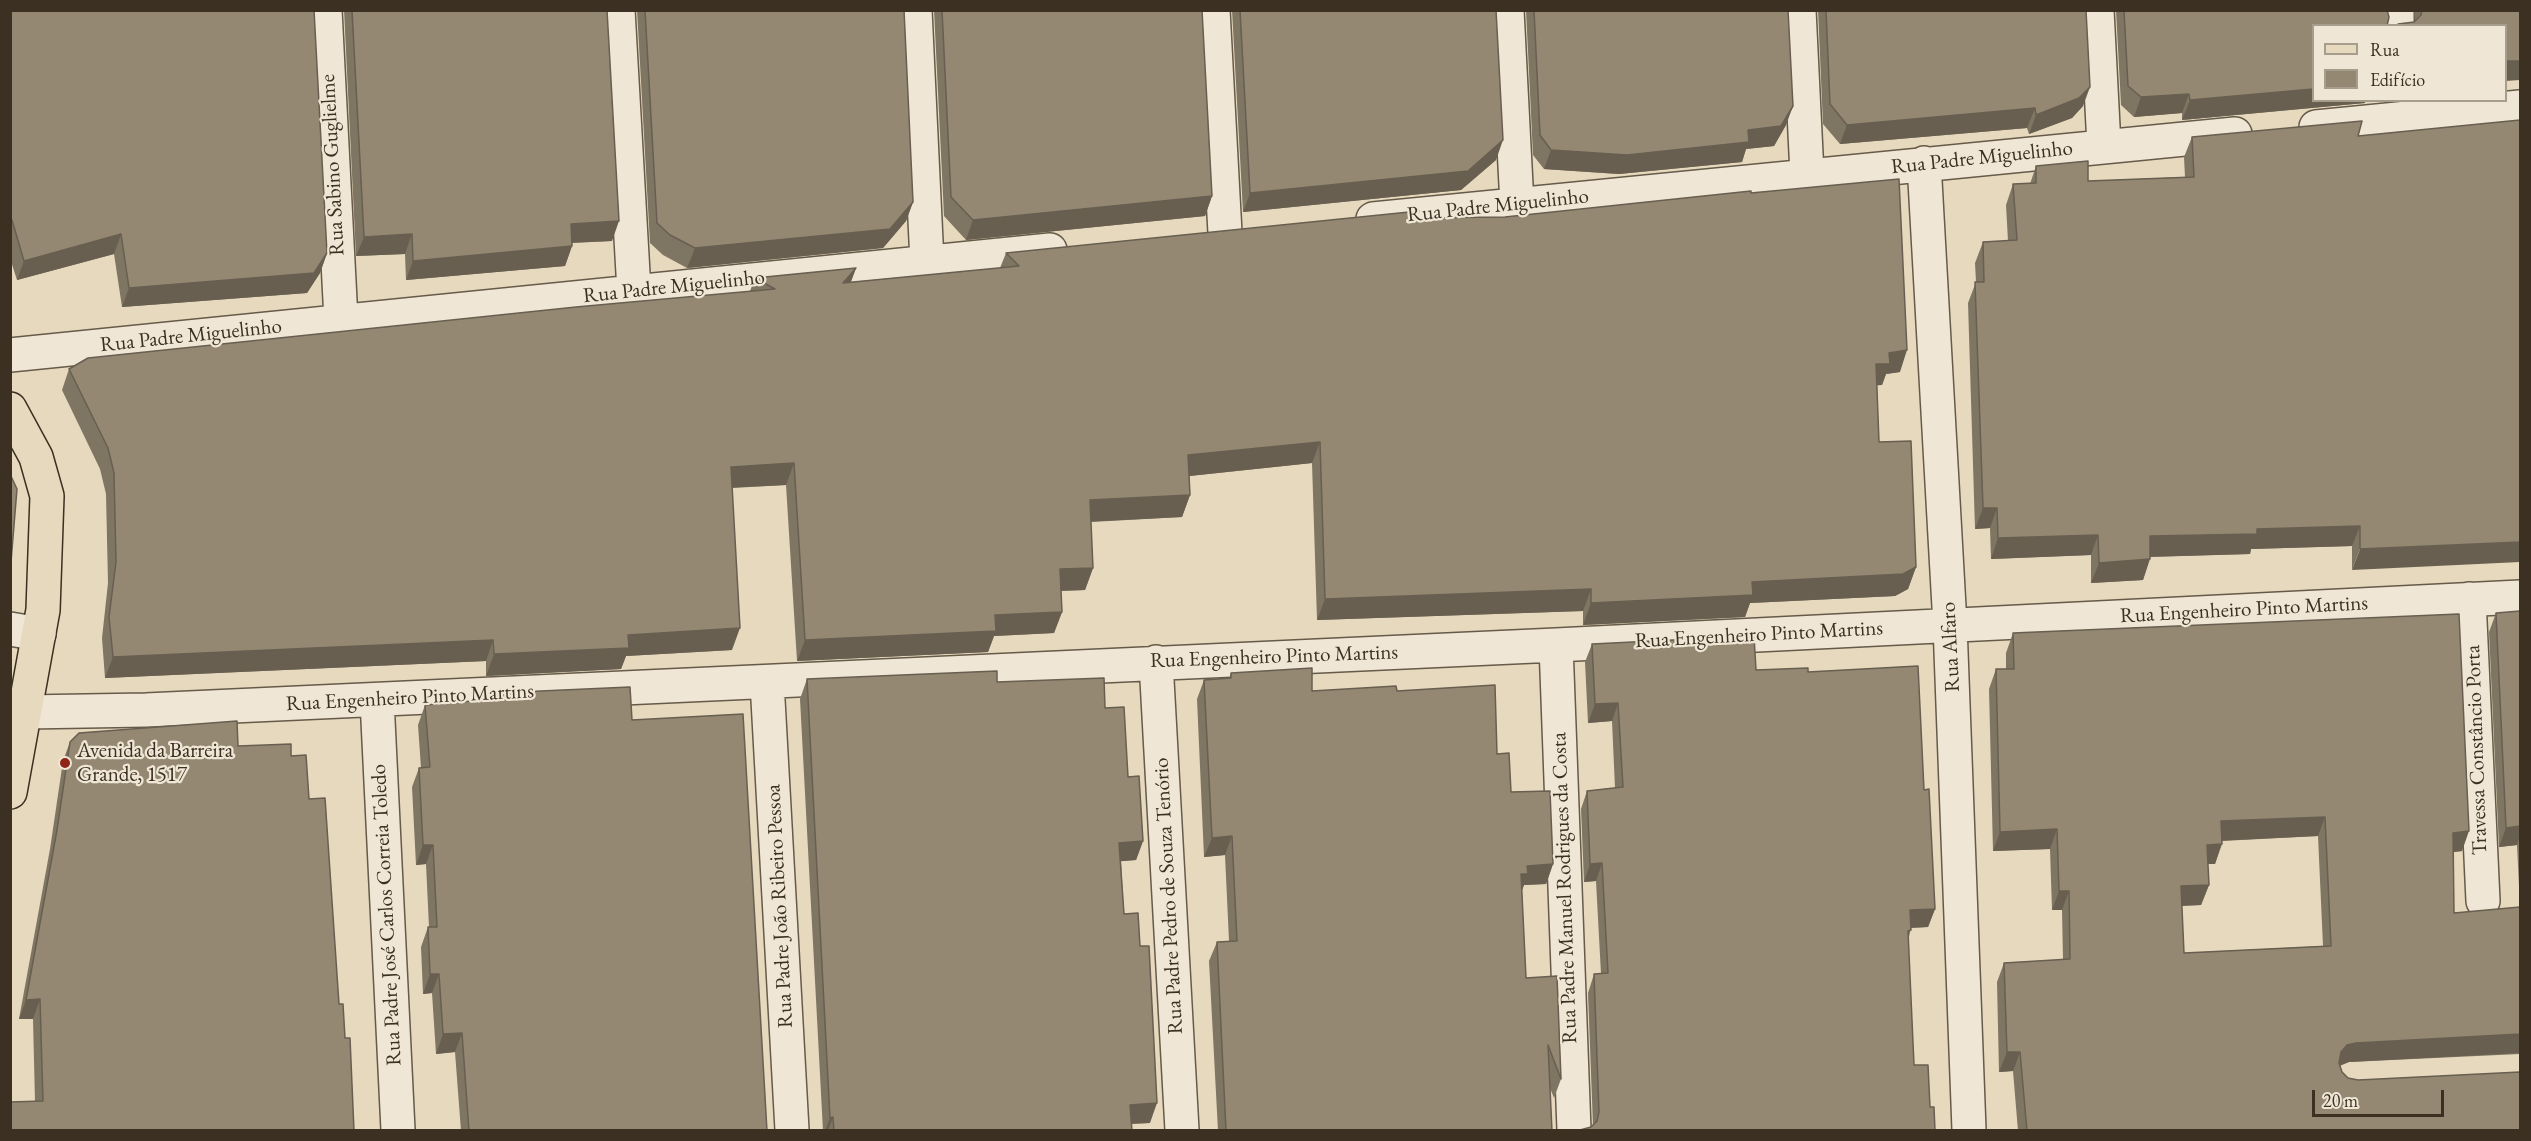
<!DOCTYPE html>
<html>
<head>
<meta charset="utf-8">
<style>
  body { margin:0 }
  #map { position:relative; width:2531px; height:1141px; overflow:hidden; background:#e6d9be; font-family:"EB Garamond",serif }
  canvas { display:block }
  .frame { position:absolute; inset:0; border:12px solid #3b3022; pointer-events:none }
  .legend { position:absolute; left:2312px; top:24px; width:195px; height:78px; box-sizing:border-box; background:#efe6d5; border:2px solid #a79d8d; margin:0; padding:8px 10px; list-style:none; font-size:18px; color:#3b3022 }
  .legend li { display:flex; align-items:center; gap:12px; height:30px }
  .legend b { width:30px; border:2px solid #a79d8d }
  .scale { position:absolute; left:2312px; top:1090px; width:132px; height:27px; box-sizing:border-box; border:3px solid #3b3022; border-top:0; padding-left:8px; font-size:18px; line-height:21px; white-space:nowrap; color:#3b3022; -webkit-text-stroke:4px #efe6d5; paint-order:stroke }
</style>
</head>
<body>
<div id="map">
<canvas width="2531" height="1141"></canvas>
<div class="frame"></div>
<ul class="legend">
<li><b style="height:8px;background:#e6d9be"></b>Rua</li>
<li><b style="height:16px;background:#948873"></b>Edifício</li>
</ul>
<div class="scale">20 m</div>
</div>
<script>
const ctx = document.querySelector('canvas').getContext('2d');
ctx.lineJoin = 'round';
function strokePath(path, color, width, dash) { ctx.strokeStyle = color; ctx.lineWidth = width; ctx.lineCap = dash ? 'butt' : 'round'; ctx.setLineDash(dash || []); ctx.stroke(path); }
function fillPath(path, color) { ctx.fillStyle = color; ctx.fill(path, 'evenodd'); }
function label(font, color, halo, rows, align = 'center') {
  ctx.font = font + ' "EB Garamond",serif'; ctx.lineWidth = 4.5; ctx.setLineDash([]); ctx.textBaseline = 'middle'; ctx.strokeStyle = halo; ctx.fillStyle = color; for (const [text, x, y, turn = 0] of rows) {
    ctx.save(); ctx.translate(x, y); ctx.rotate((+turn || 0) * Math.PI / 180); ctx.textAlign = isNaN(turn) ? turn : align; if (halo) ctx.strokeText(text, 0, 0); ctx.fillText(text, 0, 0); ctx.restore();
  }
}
const minor = new Path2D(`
  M 325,10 L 341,320
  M 618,10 L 634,291
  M 915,10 L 927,262
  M 1213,10 L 1225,233
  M 1507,10 L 1517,205
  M 1799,10 L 1807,174
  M 2097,10 L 2104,146
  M 2397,10 L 2397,26
  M 2316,127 L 2520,107
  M 1924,163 L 1950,625 L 1969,1130
  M 1373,219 L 2235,134
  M 10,355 L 1050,250
  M 2469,599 L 2483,901
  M 10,629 L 39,634
  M 1556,645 L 1574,1130
  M 1156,662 L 1182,1130
  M 767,682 L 792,1130
  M 377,700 L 398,1130
  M 26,712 L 146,710 L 1556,645 L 2520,597`);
const major = new Path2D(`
  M 10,409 L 36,457 L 47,496 L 43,610 L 10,792`);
strokePath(minor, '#665a49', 36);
strokePath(major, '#3b3022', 36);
strokePath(minor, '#efe6d5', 33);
strokePath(major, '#e6d9be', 33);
fillPath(new Path2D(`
  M 10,10 L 327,253 L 320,273 L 307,293 L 122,307 L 114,254 L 17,280 L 10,258 Z
  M 344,10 L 607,10 L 612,241 L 572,243 L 572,246 L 565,266 L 406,280 L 405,254 L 356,256 Z
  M 637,10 L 904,10 L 913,202 L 906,221 L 883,248 L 687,268 L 663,255 L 650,243 Z
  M 934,10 L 1202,10 L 1212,196 L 1205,216 L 966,240 L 944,216 Z
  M 1232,10 L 1496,10 L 1496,160 L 1461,190 L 1243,212 Z
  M 1526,10 L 1788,10 L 1786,125 L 1774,146 L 1746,149 L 1742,162 L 1619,174 L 1544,169 L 1533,155 Z
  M 1818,10 L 2086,10 L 2083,106 L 2072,118 L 2029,134 L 2027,128 L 1840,144 L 1823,124 Z
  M 2116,10 L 2387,10 L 2365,103 L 2182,120 L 2182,113 L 2134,117 L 2121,105 Z
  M 2414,10 L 2520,10 L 2505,26 L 2398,26 L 2398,24 L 2414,22 L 2415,21 Z
  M 2520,120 L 2352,570 L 2352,546 L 2251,549 L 2250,554 L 2150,557 L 2143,580 L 2091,583 L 2091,555 L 1991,559 L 1990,528 L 1975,529 L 1968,303 L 1976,282 L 1975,263 L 1983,242 L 2008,241 L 2006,205 L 2013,184 L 2030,184 L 2036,166 L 2088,181 L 2185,177 L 2184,157 L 2192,137 L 2358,136 Z
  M 1751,193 L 1900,372 L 1886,374 L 1882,385 L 1877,385 L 1879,442 L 1916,567 L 1908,589 L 1895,596 L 1750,603 L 1745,617 L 1583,625 L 1583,611 L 1317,620 L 1312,463 L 1189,476 L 1190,495 L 1182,517 L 1091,522 L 1093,568 L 1085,590 L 1061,591 L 1062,612 L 1054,633 L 994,636 L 988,652 L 797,661 L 786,485 L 732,488 L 732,650 L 626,656 L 621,669 L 486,676 L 486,661 L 105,678 L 102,638 L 108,583 L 106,494 L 100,469 L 62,390 L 69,369 L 750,291 L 755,278 L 856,268 L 851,282 L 1000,268 L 1006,253 L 1417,218 L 1505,217 Z
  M 2520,611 L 2520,1054 L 2349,1062 L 2340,1066 L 2342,1072 L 2348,1078 L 2520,1131 L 2018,1131 L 2013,1071 L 1999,1072 L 1997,982 L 2004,963 L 2063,960 L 2062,910 L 2052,910 L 2050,849 L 1993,851 L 1989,689 L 1996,669 L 2006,669 L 2006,653 L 2013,633 L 2462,851 L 2453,852 L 2454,913 L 2520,907 L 2517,845 L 2499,847 L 2489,632 L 2496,613 ZM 2318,836 L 2323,946 L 2184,953 L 2182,906 L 2201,905 L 2209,885 L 2208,864 L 2215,864 L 2222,841 Z
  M 1592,644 L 1756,670 L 1808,672 L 1924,790 L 1935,909 L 1928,927 L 1911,928 L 1909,937 L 1591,1127 L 1593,1126 L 1588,993 L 1594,974 L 1601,974 L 1596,881 L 1584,882 L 1581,809 L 1587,791 L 1615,788 L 1612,721 L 1588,723 L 1585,662 Z
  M 1231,673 L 1312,691 L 1397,691 L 1497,754 L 1511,792 L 1553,864 L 1546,884 L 1524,885 L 1522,890 L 1526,978 L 1561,1079 L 1554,1098 L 1550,1088 L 1552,1131 L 1218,1131 L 1209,961 L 1217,942 L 1229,941 L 1225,855 L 1204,857 L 1197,699 L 1204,680 L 1229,679 Z
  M 807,679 L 997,682 L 1105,708 L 1128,777 L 1143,841 L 1136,860 L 1121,861 L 1124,914 L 1150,1123 L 1131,1124 L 1132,1131 L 823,1131 L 800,699 Z
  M 496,693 L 632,720 L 763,1068 L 767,1131 L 461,1131 L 455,1052 L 436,1054 L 432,993 L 423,994 L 421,947 L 428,927 L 429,927 L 426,864 L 416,865 L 412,787 L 419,768 L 421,768 L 418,725 L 425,705 L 494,699 Z
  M 70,742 L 238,746 L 291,756 L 309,799 L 339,1004 L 345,1038 L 354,1131 L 35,1102 L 33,1019 L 19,1019 L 50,849 L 63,761 Z`), '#7f7563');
fillPath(new Path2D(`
  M 2505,61 L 2520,61 L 2520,80 L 2505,81 Z
  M 2090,87 L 2083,106 L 2072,118 L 2029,134 L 2036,115 Z
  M 2313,89 L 2313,100 L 2365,100 L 2365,103 L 2182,120 L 2190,100 Z
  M 2189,94 L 2182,113 L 2134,117 L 2141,97 Z
  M 1793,106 L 1786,125 L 1774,146 L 1746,149 L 1742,162 L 1619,174 L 1544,169 L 1551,150 L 1748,130 Z
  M 2035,108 L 2027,128 L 1840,144 L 1847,125 Z
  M 1503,140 L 1496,160 L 1461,190 L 1243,212 L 1250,193 Z
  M 1212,196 L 1205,216 L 966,240 L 973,220 Z
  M 913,202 L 906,221 L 883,248 L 687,268 L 695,248 Z
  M 1419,211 L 1412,233 L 1411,218 Z
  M 619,221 L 612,241 L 564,243 L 571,224 Z
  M 121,234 L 114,254 L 17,280 L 24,261 Z
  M 412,234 L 405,254 L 356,256 L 364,237 Z
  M 572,246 L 565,266 L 406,280 L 413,261 Z
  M 327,253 L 320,273 L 307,293 L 122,307 L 129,288 Z
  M 856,268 L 848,289 L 843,283 Z
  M 1907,350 L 1900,372 L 1886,374 L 1882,385 L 1868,386 L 1876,364 L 1889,353 Z
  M 1320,442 L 1312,463 L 1180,477 L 1188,455 Z
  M 794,463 L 786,485 L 723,488 L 731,467 Z
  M 1190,495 L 1182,517 L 1082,522 L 1090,500 Z
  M 1983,508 L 1997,508 L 1990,528 L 1975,529 Z
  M 2360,526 L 2352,546 L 2251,549 L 2250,554 L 2142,557 L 2150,536 L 2257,529 Z
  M 2098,535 L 2091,555 L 1991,559 L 1998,538 Z
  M 2520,542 L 2520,562 L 2352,570 L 2360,549 Z
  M 2150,559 L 2143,580 L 2091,583 L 2099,563 Z
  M 1916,567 L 1908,589 L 1895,596 L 1750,603 L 1745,617 L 1583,625 L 1591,603 L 1752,582 Z
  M 1093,568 L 1085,590 L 1053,591 L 1060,569 Z
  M 1591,589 L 1583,611 L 1317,620 L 1325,599 Z
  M 1062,612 L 1054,633 L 994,636 L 988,652 L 797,661 L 805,640 L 995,615 Z
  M 740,628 L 732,650 L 626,656 L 621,669 L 486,676 L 494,654 L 628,635 Z
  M 493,640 L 486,661 L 105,678 L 113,657 Z
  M 1618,703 L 1612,721 L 1588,723 L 1595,704 Z
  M 2325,817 L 2318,836 L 2214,841 L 2221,821 Z
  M 2520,826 L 2520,835 L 2517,845 L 2499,847 L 2506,828 Z
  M 2057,829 L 2050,849 L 1993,851 L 2000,832 Z
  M 2469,831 L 2462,851 L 2446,853 L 2453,833 Z
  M 1232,836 L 1225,855 L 1204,857 L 1212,838 Z
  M 1143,841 L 1136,860 L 1112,862 L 1119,843 Z
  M 2222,844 L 2215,864 L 2200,864 L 2207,845 Z
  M 423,845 L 433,845 L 426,864 L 416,865 Z
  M 1602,863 L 1596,881 L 1584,882 L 1590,864 Z
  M 1553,864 L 1546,884 L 1524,885 L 1521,893 L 1521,874 L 1527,866 Z
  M 2209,885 L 2201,905 L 2174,906 L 2181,886 Z
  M 2059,891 L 2069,891 L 2062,910 L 2052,910 Z
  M 1935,909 L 1928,927 L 1904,928 L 1910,910 Z
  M 430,974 L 439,974 L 432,993 L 423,994 Z
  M 40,999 L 33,1019 L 19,1019 L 26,1000 Z
  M 462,1033 L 455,1052 L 436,1054 L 443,1034 Z
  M 2520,1034 L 2520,1053 L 2349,1062 L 2340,1065 L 2334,1072 L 2341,1052 L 2347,1045 L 2356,1043 Z
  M 2007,1052 L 2020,1052 L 2013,1071 L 1999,1072 Z
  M 1157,1103 L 1150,1123 L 1123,1124 L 1130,1105 Z
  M 833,1117 L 828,1131 L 825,1131 L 830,1118 Z`), '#685f50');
const building = new Path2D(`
  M 10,10 L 314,10 L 327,253 L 314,273 L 129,288 L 121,234 L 24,261 L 12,220 L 10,221 Z
  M 352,10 L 607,10 L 619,221 L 571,224 L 572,246 L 413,261 L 412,234 L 364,237 Z
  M 645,10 L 904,10 L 913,202 L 890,229 L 695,248 L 670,235 L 657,223 Z
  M 942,10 L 1202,10 L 1212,196 L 973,220 L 951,197 Z
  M 1240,10 L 1496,10 L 1503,140 L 1468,171 L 1250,193 Z
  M 1534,10 L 1788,10 L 1793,106 L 1781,126 L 1748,130 L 1749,142 L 1627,155 L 1551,150 L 1540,135 Z
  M 1826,10 L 2086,10 L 2090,87 L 2079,98 L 2036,115 L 2035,108 L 1847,125 L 1830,104 Z
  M 2124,10 L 2387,10 L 2389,17 L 2387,26 L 2313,26 L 2313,89 L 2190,100 L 2189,94 L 2141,97 L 2128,86 Z
  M 2422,10 L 2520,10 L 2520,61 L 2505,61 L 2505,26 L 2400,26 L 2398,24 L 2414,22 L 2421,15 Z
  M 2520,120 L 2520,542 L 2360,549 L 2360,526 L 2257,529 L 2257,534 L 2150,536 L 2150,559 L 2099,563 L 2098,535 L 1998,538 L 1997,508 L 1983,508 L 1975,282 L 1984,282 L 1983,242 L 2017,240 L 2013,184 L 2036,183 L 2036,166 L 2088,161 L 2088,181 L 2194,177 L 2192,137 L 2362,121 L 2358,136 Z
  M 1899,179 L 1907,350 L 1889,353 L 1890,364 L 1876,364 L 1879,442 L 1911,441 L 1916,567 L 1903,574 L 1752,582 L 1753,595 L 1591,603 L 1591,589 L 1325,599 L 1320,442 L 1188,455 L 1190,495 L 1090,500 L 1093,568 L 1060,569 L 1062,612 L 995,615 L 996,631 L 805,640 L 794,463 L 731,467 L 740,628 L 628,635 L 629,648 L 494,654 L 493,640 L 113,657 L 109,617 L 116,562 L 114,473 L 108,448 L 69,369 L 88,358 L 576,307 L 775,289 L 755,278 L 856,268 L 843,283 L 1019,266 L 1006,253 L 1419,211 L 1411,218 L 1505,217 L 1751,191 L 1751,193 Z
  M 10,474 L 17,489 L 11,562 L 10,563 Z
  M 2520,611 L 2520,826 L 2506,828 L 2496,613 Z
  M 2459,614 L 2469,831 L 2453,833 L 2454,913 L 2520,907 L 2520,1034 L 2356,1043 L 2347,1045 L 2341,1052 L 2339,1063 L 2342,1072 L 2348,1078 L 2358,1080 L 2520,1072 L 2520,1131 L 2027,1131 L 2020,1052 L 2007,1052 L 2004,963 L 2070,959 L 2069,891 L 2059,891 L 2057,829 L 2000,832 L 1996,669 L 2014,669 L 2013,633 ZM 2325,817 L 2331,946 L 2184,953 L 2181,886 L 2209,885 L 2207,845 L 2222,844 L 2221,821 Z
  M 1754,636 L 1756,670 L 1808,668 L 1808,672 L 1918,666 L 1924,790 L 1929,789 L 1935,909 L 1910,910 L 1911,930 L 1908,931 L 1914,1065 L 1928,1065 L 1930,1107 L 1934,1107 L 1935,1131 L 1580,1130 L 1591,1127 L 1597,1121 L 1599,1112 L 1594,974 L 1608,973 L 1602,863 L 1590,864 L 1587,791 L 1623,787 L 1618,703 L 1595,704 L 1592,644 Z
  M 1312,668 L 1312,691 L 1396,686 L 1397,691 L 1495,685 L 1497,754 L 1509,753 L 1511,792 L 1550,791 L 1553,864 L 1527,866 L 1528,874 L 1521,874 L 1526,978 L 1557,976 L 1561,1079 L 1548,1045 L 1552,1131 L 1226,1131 L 1217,942 L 1237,941 L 1232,836 L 1212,838 L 1204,680 L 1231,678 L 1231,673 Z
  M 997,671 L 997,682 L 1104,678 L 1105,708 L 1124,707 L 1128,777 L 1139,776 L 1143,841 L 1119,843 L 1124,914 L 1138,913 L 1140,946 L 1149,946 L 1157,1103 L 1130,1105 L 1132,1131 L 834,1131 L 833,1117 L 830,1118 L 807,679 Z
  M 630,687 L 632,720 L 743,714 L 767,1131 L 469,1131 L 462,1033 L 443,1034 L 439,974 L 430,974 L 428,927 L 437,927 L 433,845 L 423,845 L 419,768 L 430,767 L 425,705 L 496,699 L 496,693 Z
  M 237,721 L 238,746 L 291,744 L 291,756 L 306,755 L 309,799 L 325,798 L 339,1004 L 343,1004 L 345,1038 L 350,1038 L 354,1131 L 10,1131 L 10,1102 L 43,1101 L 40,999 L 26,1000 L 57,830 L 70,742 L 79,733 Z`);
fillPath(building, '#948873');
strokePath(building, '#685f50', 1.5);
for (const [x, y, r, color] of [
  [65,763,6,"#8f2418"]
]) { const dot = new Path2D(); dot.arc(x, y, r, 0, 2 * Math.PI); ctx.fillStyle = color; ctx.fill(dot); strokePath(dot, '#efe6d5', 2); }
label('21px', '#3b3022', '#efe6d5', [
  ["Rua Padre Miguelinho",1982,158,-6],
  ["Rua Sabino Guglielme",333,165,-93],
  ["Rua Padre Miguelinho",1498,206,-6],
  ["Rua Padre Miguelinho",674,287,-6],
  ["Rua Padre Miguelinho",191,336,-6],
  ["Rua Engenheiro Pinto Martins",2244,610,-3],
  ["Rua Engenheiro Pinto Martins",1759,635,-3],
  ["Rua Alfaro",1951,647,-93],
  ["Rua Engenheiro Pinto Martins",1274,657,-2],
  ["Rua Engenheiro Pinto Martins",410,698,-3],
  ["Travessa Constâncio Porta",2477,750,-92],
  ["Rua Padre Manuel Rodrigues da Costa",1565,888,-92],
  ["Rua Padre Pedro de Souza Tenório",1169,896,-93],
  ["Rua Padre João Ribeiro Pessoa",780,906,-93],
  ["Rua Padre José Carlos Correia Toledo",387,915,-93]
]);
label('21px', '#3b3022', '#efe6d5', [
  ["Avenida da Barreira",77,751],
  ["Grande, 1517",77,775]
], 'left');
</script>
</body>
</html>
